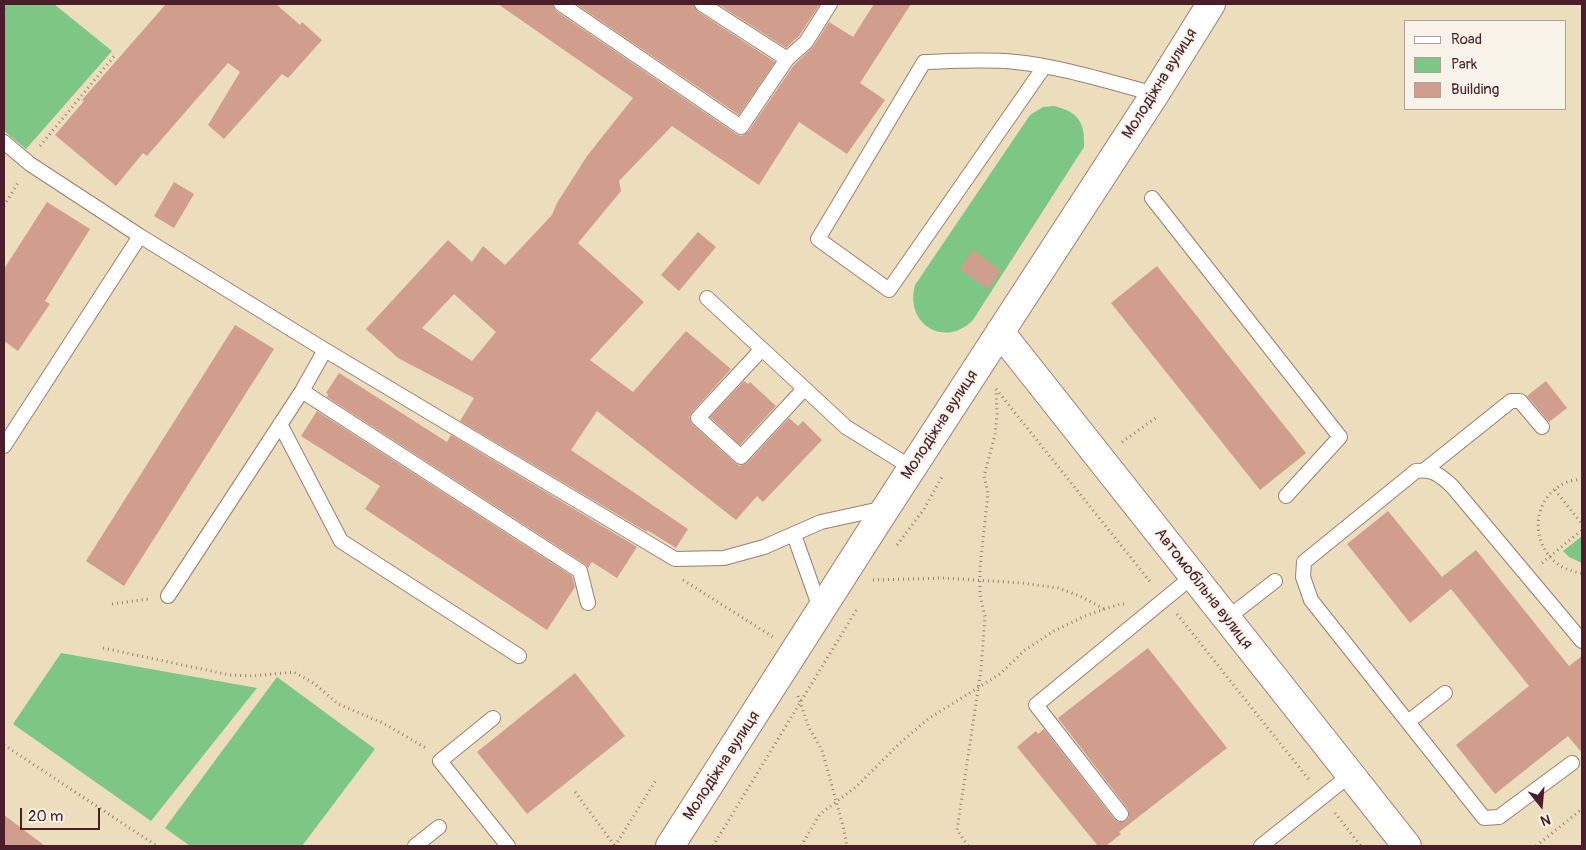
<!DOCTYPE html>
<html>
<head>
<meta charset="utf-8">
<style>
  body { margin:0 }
  #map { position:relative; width:1586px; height:850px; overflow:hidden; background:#ecdebc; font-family:Pangolin,sans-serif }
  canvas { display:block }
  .frame { position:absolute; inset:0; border:5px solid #4a1f2b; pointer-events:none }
  .legend { position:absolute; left:1404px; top:20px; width:162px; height:90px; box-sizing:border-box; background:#f7f3e8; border:1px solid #b29e9c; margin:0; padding:6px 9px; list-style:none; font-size:15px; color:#4a1f2b }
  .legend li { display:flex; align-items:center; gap:10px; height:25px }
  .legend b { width:25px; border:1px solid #b29e9c }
  .north { position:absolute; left:1516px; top:780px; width:50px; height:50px; -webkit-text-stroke:4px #f7f3e8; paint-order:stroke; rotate:163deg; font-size:14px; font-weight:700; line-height:20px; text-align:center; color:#4a1f2b }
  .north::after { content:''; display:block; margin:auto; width:18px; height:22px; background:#4a1f2b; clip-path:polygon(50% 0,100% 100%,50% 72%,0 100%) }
  .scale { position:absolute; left:20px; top:808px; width:80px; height:22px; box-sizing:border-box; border:2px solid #4a1f2b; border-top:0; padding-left:6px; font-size:15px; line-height:18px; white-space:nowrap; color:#4a1f2b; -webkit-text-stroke:4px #f7f3e8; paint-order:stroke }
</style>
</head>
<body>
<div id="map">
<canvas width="1586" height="850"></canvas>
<div class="frame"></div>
<ul class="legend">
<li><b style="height:6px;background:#fff"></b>Road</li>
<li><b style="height:14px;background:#7dc683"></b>Park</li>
<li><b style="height:14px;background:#d19d8c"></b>Building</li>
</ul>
<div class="north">N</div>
<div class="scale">20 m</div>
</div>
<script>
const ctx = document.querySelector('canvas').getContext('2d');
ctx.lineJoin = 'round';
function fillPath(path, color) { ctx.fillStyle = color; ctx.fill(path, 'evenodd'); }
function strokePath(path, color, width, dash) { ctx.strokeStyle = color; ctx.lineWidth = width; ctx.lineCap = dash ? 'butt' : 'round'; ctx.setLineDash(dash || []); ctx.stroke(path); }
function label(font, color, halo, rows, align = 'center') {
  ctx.font = font + ' Pangolin,sans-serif'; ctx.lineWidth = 4; ctx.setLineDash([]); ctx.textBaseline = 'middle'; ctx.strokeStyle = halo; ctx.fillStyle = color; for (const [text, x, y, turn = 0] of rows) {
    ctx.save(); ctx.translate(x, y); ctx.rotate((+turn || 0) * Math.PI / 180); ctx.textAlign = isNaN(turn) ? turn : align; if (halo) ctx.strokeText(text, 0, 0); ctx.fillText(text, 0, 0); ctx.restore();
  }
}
fillPath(new Path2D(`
  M 4,4 L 54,4 L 112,51 L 26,149 L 4,131 Z
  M 1054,106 C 1079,112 1085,123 1084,147 L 973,320 C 945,349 904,324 915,285 L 1030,115 L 1043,107 Z
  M 1582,536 L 1582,563 L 1569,557 L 1563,551 Z
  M 61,653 L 257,688 L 151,821 L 13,724 Z
  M 277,677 L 375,749 L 302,846 L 190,846 L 165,828 Z`), '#7dc683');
fillPath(new Path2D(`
  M 166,4 L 276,4 L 300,25 L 302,22 L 322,40 L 288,78 L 282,74 L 224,139 L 208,125 L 240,72 L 228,63 L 147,156 L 143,153 L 116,186 L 55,135 L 84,101 L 82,100 Z
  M 498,4 L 552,4 L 556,11 L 736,134 L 741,136 L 748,132 L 794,65 L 813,47 L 829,22 L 853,37 L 874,4 L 911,4 L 860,83 L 885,100 L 847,154 L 799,122 L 759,185 L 672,126 L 619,181 L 621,191 L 578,243 L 644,302 L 590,360 L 633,392 L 686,331 L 731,369 L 692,412 L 689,417 L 692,424 L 735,463 L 740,466 L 747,463 L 789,418 L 798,426 L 803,421 L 822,440 L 763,502 L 757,496 L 736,520 L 597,411 L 571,450 L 688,529 L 676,548 L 647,530 L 647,532 L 460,421 L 474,398 L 398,358 L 366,329 L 448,240 L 472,262 L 483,246 L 505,265 L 552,215 L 557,203 L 587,156 L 633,98 ZM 454,294 L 496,332 L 472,361 L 422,328 Z
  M 576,4 L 693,4 L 697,11 L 775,62 L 739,115 Z
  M 718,4 L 820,4 L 799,36 L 786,48 Z
  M 174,182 L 194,194 L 174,228 L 154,216 Z
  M 47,202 L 90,229 L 45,301 L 50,304 L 18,351 L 4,341 L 4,269 Z
  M 698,232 L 716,247 L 679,291 L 661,275 Z
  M 973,250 L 1001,271 L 988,289 L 960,269 Z
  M 1157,266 L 1306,453 L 1260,490 L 1111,303 Z
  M 235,325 L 274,349 L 124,586 L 86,561 Z
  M 339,373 L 447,442 L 451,435 L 637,547 L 617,578 L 592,562 L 588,568 L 585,564 L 327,397 L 328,394 L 326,393 Z
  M 744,381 L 748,384 L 750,382 L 776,406 L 740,445 L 710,417 Z
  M 1546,381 L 1567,408 L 1549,422 L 1527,396 Z
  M 317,411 L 572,576 L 575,587 L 547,630 L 365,509 L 380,486 L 301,436 Z
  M 1388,511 L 1442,577 L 1476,550 L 1569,666 L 1582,656 L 1582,753 L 1568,736 L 1495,794 L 1456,745 L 1529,686 L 1451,589 L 1410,623 L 1347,544 Z
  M 1148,648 L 1227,748 L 1119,832 L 1121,834 L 1106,846 L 1098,846 L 1017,747 L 1036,731 L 1038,734 L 1044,729 L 1114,819 L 1118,822 L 1126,821 L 1129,817 L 1128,809 L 1058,718 Z
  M 575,673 L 625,736 L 527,814 L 477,752 Z
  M 4,815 L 45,846 L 4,846 Z`), '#d19d8c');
const lane = new Path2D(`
  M 561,4 L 741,127 L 787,59 L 702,4
  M 787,59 L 806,42 L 830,4
  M 1044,67 L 889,290 L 818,239 L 924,62 C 955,61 986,59 1016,62 C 1063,67 1109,82 1155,94
  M 4,142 L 30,164 L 140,236 L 325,350 L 675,559 L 724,558 L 764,547 L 821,522 L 885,508
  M 1152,198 L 1340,437 L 1286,496
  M 707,298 L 846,427 L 912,468
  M 762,349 L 698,418 L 741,457 L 804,389
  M 302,391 L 580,571 L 588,603
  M 280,424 L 341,541 L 519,656
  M 4,446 L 140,236
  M 1426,469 L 1511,401 L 1520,401 L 1542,427
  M 794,535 L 821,611
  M 168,596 L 302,391 L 325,350
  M 1226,619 L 1275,581
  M 493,718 L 440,761 L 508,846
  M 1408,722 L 1445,693
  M 1572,763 L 1499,817 L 1484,818 L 1311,600 L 1303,577 L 1304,562 L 1416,471 C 1432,468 1441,476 1452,486 L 1582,641
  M 1121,814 L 1036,705 L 1193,576
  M 415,846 L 439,827
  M 1261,846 L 1350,775`);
const street = new Path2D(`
  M 1000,332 L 1407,846
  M 670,846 L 886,508 L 1155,94 L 1211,4`);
strokePath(lane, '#9b7e74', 16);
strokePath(street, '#9b7e74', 30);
strokePath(new Path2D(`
  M 4,8 L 7,4
  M 40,146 L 116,54
  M 4,206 L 19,181
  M 996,389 L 1152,584
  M 1122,442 L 1157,417
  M 1582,479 C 1577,480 1572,480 1567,482 C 1521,502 1533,568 1582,573
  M 1555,490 L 1582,524
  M 897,545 L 924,509 L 943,475
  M 1542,563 L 1582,530
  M 683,580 L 773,637
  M 873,580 L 942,578 L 1022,583 L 1058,588 L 1080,596 L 1104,609
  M 112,604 L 148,599
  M 1177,614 L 1310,781
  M 103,648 L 230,675 L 253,676 L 294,672 L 315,684 L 338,704 L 383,723 L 426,748
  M 798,696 L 809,728 L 822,750 L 843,826 L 847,846
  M 4,745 L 157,846
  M 575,792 L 615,846
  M 1335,813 L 1361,846
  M 615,846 L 656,780
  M 713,846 L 857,609
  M 801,846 L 820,814 L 857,786 L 899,744 L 928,719 L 1000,674 L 1025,650 L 1054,631 L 1087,615 L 1120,604 L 1125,604
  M 968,846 L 957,830 L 981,670 L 985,617 L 980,595 L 980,567 L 988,493 L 984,476 L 995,435 L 997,414 L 996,390
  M 1536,846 L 1582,809`), '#9b7e74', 3, [1, 4]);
strokePath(lane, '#fff', 14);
strokePath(street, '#fff', 28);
label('16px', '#4a1f2b', '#f7f3e8', [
  ["Молодіжна вулиця",1160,84,-58],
  ["Молодіжна вулиця",940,425,-57],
  ["Автомобільна вулиця",1203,589,52],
  ["Молодіжна вулиця",722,766,-57]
]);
</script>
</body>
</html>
